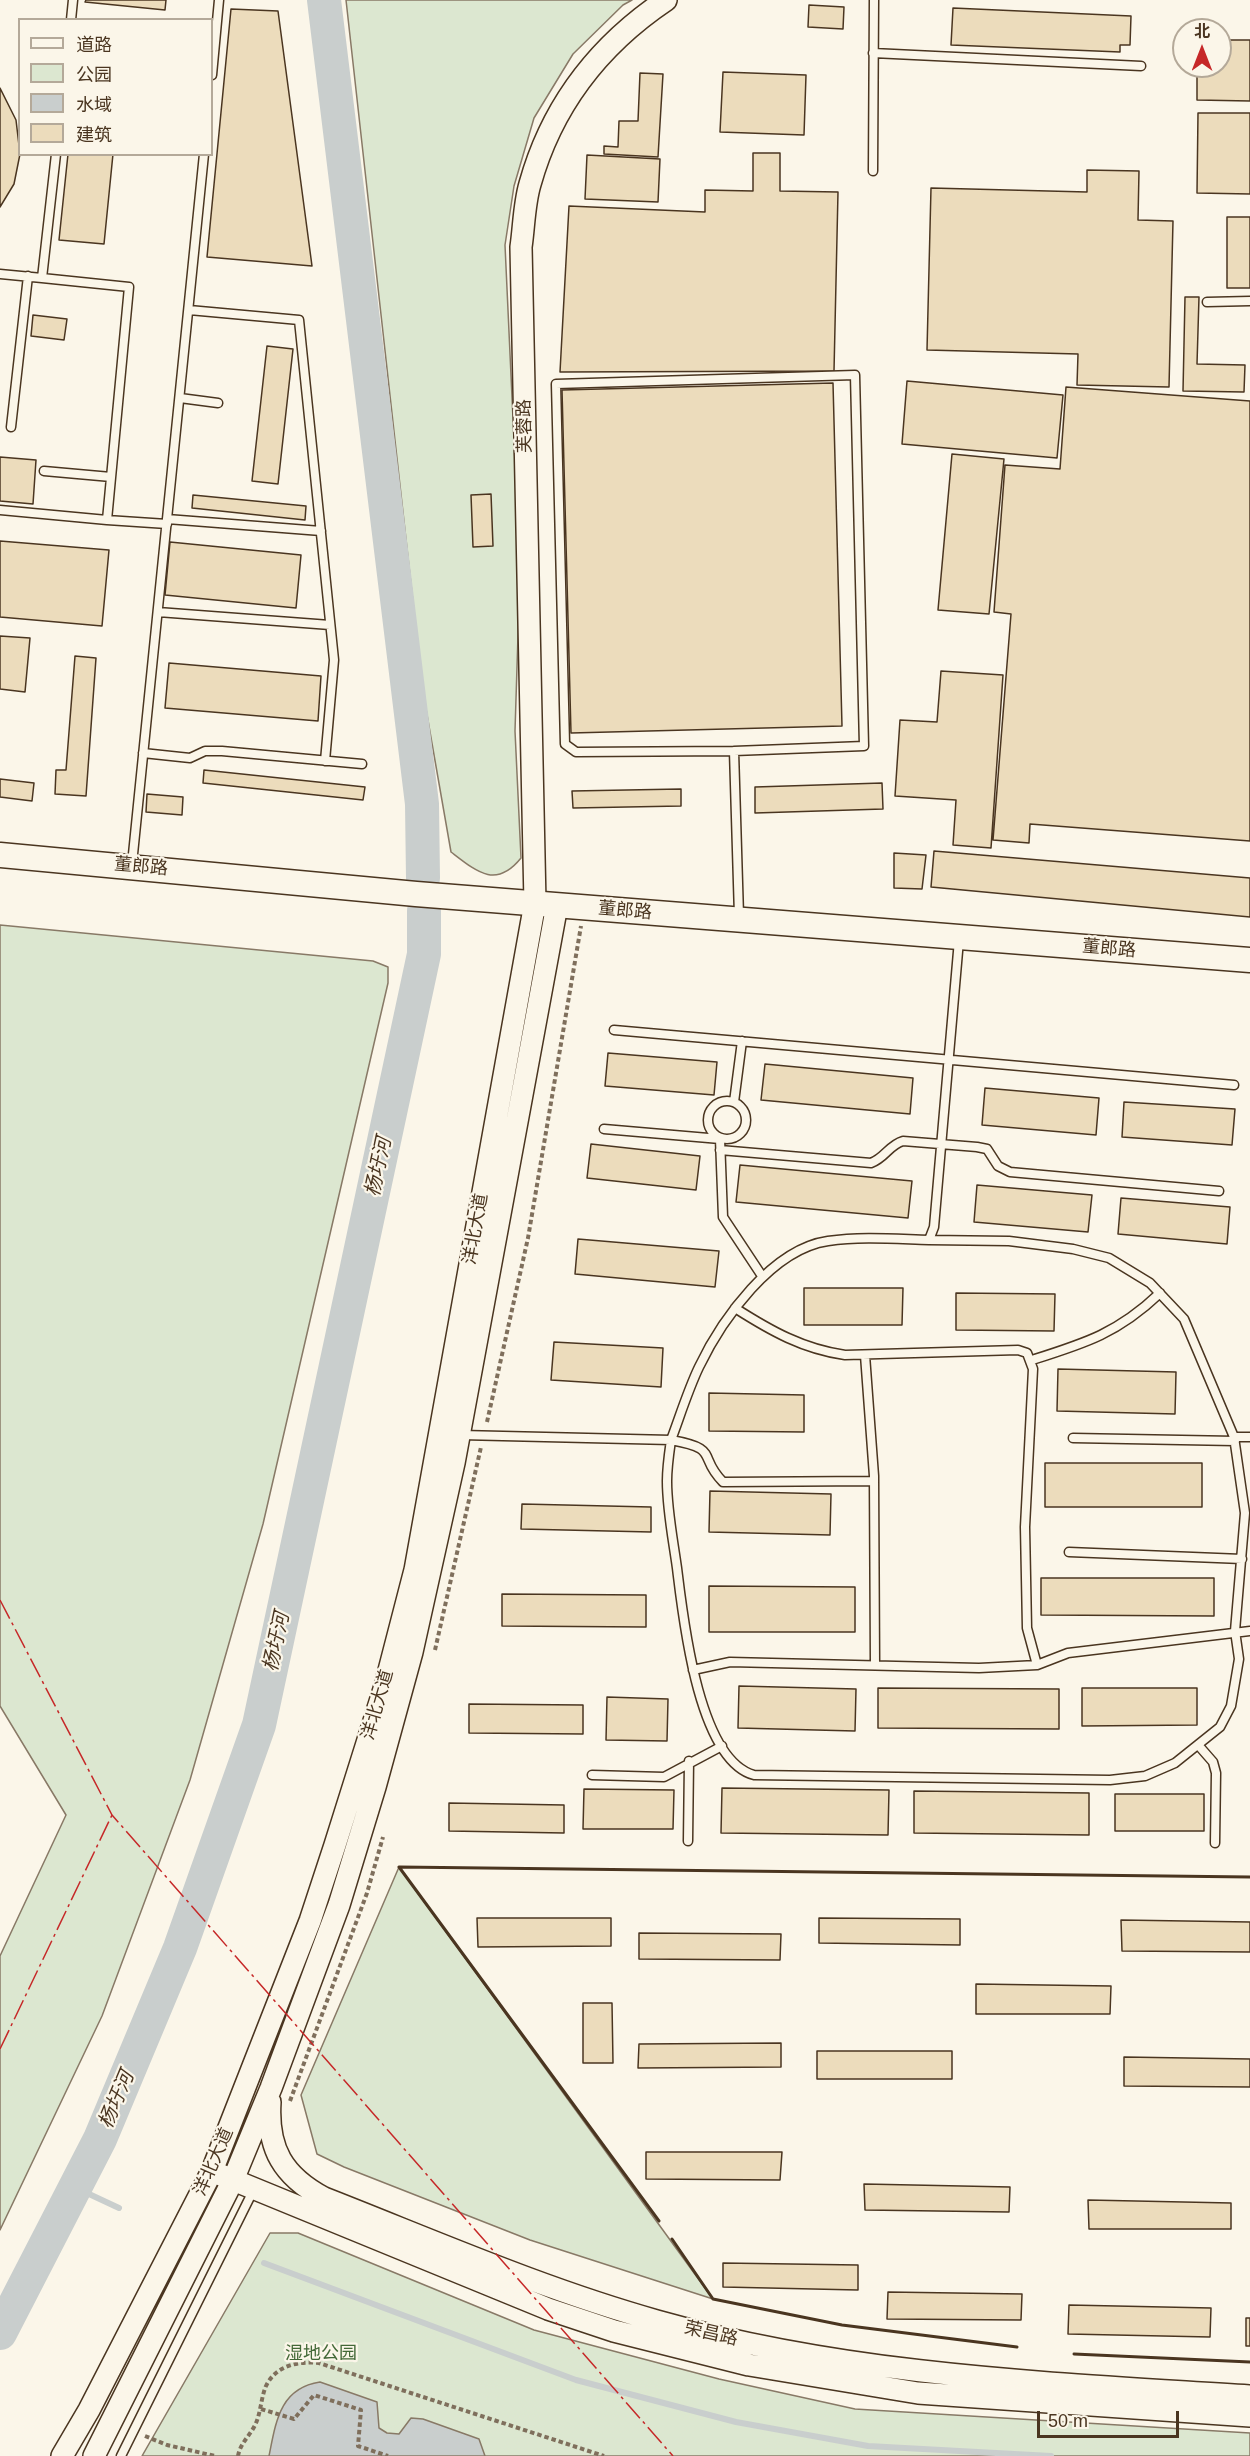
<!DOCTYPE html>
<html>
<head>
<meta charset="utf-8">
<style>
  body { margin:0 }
  #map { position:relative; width:1250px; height:2456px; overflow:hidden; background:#fbf6e9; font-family:Arial,"Noto Sans SC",sans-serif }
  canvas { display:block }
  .legend { position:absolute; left:18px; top:18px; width:195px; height:138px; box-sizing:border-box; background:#fbf6e9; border:2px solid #b4a999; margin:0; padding:8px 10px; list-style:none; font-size:18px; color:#4a3520 }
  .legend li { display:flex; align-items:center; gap:12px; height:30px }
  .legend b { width:30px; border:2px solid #b4a999 }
  .north { position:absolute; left:1172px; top:18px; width:60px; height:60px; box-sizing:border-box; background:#fbf6e9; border:2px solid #b4a999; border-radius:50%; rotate:0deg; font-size:16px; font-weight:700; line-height:24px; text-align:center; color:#4a3520 }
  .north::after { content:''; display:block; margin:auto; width:21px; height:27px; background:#c62828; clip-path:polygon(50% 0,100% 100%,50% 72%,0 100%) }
  .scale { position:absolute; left:1037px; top:2411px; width:142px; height:27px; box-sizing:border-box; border:3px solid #4a3520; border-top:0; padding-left:8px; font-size:18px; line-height:21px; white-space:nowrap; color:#4a3520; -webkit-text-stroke:4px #fbf6e9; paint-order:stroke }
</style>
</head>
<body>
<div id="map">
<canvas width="1250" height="2456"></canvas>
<ul class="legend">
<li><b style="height:8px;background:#fbf6e9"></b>道路</li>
<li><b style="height:16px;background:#dce7d0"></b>公园</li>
<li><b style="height:16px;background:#c9cecd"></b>水域</li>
<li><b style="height:16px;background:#ecdcbc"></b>建筑</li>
</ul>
<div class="north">北</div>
<div class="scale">50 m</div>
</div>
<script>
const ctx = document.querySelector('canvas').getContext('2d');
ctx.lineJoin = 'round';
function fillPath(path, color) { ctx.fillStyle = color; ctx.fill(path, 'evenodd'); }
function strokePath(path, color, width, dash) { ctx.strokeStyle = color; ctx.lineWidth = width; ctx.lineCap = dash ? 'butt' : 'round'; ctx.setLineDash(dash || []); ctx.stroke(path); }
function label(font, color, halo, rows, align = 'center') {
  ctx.font = font + ' Arial,"Noto Sans SC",sans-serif'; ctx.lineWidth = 4.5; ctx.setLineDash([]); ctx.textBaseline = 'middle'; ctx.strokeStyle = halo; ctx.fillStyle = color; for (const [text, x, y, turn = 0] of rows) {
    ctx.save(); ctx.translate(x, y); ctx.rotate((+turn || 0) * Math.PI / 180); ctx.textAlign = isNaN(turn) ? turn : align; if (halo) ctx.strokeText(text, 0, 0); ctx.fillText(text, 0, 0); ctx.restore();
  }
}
const green = new Path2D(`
  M 346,0 L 632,0 L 623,5 L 573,54 L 534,118 L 514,186 L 505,245 L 520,571 L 515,731 L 521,858 C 496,889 477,872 451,852 L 423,692 Z
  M 0,925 L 373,961 L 388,967 L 388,983 L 263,1524 L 190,1780 L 102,2016 L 0,2230 L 0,1956 L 66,1815 L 0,1706 Z
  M 399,1867 L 713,2299 L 530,2240 L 344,2167 L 317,2154 L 301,2095 Z
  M 270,2233 L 298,2233 L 534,2330 L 719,2379 L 855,2409 L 1250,2433 L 1250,2456 L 142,2456 Z`);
fillPath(green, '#dce7d0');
strokePath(green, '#887966', 1.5);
const water = new Path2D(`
  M 320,2382 L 377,2402 L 379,2428 L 387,2433 L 399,2434 L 411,2418 L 423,2419 L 479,2439 L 485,2456 L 269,2456 C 276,2421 280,2388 320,2382 Z`);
fillPath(water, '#c9cecd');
strokePath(water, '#887966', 1.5);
strokePath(new Path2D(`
  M 74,2187 L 119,2208
  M 264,2263 L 576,2380 L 736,2422 L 868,2446 L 1051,2456`), '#c9cecd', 6);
strokePath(new Path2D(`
  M 324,0 L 422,804 L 423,878
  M 0,2333 L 100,2139 L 180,1948 L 259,1725 L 424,954 L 424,911`), '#c9cecd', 34);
const building = new Path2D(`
  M 86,0 L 166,0 L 165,10 L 85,2 Z
  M 809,5 L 844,7 L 843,29 L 808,27 Z
  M 953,8 L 1131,16 L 1130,45 L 1120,45 L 1120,52 L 951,45 Z
  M 231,9 L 278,11 L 312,266 L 207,257 Z
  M 1220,40 L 1250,40 L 1250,101 L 1197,100 L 1197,66 L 1220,66 Z
  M 723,72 L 806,75 L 804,135 L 720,132 Z
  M 640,73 L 663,74 L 658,157 L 604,154 L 604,146 L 618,147 L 619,121 L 638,121 Z
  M 0,88 L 16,120 L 20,154 L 14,184 L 0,207 Z
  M 1198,113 L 1250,113 L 1250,194 L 1197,193 Z
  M 753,153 L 780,153 L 780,191 L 838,192 L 834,371 L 560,372 L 569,206 L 705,212 L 705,190 L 753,191 Z
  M 68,154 L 113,154 L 104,244 L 59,240 Z
  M 587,155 L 660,159 L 658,202 L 585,199 Z
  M 1087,170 L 1139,171 L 1138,220 L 1173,221 L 1169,387 L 1077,385 L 1078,354 L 927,350 L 931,188 L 1087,192 Z
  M 1227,217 L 1250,217 L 1250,288 L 1227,288 Z
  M 1185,297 L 1199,297 L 1197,364 L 1245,365 L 1244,392 L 1183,391 Z
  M 33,315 L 67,319 L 64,340 L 31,336 Z
  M 267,346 L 293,349 L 278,484 L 252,481 Z
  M 907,381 L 1063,395 L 1057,458 L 902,444 Z
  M 833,383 L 842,726 L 571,733 L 562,390 Z
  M 1066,387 L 1250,401 L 1250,841 L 1030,824 L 1029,843 L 993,840 L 1011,614 L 994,612 L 1005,465 L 1060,469 Z
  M 952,454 L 1004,459 L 989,614 L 938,610 Z
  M 0,457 L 36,460 L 33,504 L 0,501 Z
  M 491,494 L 493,546 L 473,547 L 471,495 Z
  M 193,495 L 306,506 L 305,520 L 192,508 Z
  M 0,541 L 109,550 L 102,626 L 0,617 Z
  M 170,542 L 301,555 L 296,608 L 165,595 Z
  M 0,636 L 30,638 L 25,692 L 0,689 Z
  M 75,656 L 96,658 L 86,796 L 55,794 L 56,770 L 66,770 Z
  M 169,663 L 321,676 L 318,721 L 165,708 Z
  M 941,671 L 1003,675 L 991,848 L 953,845 L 956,800 L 895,796 L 900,720 L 937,722 Z
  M 204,770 L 365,787 L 363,800 L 203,783 Z
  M 0,779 L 34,783 L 32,801 L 0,797 Z
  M 882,783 L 883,809 L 755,813 L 755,787 Z
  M 681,789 L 681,806 L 573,808 L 572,791 Z
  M 147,794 L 183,797 L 182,815 L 146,812 Z
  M 934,851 L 1250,878 L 1250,917 L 931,887 Z
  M 894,853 L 926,855 L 922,889 L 894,888 Z
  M 608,1053 L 717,1062 L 714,1095 L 605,1086 Z
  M 765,1064 L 913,1078 L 910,1114 L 761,1100 Z
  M 985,1088 L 1099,1098 L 1096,1135 L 982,1125 Z
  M 1124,1102 L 1235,1109 L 1232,1145 L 1122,1137 Z
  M 591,1144 L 700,1156 L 696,1190 L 587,1178 Z
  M 740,1165 L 912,1181 L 908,1218 L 736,1202 Z
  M 977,1185 L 1092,1195 L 1088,1232 L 974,1222 Z
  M 1121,1198 L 1230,1207 L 1227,1244 L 1118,1234 Z
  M 578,1239 L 719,1251 L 715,1287 L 575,1274 Z
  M 804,1288 L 903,1288 L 902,1325 L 804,1325 Z
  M 956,1293 L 1055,1294 L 1054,1331 L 956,1330 Z
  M 554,1342 L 663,1348 L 661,1387 L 551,1380 Z
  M 1058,1369 L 1176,1372 L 1175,1414 L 1057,1411 Z
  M 709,1393 L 804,1395 L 804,1432 L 709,1431 Z
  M 1045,1463 L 1202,1463 L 1202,1507 L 1045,1507 Z
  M 710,1491 L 831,1494 L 830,1535 L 709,1532 Z
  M 522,1504 L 651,1507 L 651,1532 L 521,1529 Z
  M 1041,1578 L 1214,1578 L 1214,1616 L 1041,1615 Z
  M 709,1586 L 855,1587 L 855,1632 L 709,1632 Z
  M 502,1594 L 646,1595 L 646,1627 L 502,1626 Z
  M 739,1686 L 856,1689 L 855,1731 L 738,1728 Z
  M 878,1688 L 1059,1689 L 1059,1729 L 878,1728 Z
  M 1082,1688 L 1197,1688 L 1197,1725 L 1082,1726 Z
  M 607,1697 L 668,1699 L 667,1741 L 606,1740 Z
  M 469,1704 L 583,1705 L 583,1734 L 469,1733 Z
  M 722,1788 L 889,1790 L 888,1835 L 721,1833 Z
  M 584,1789 L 674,1790 L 673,1829 L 583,1829 Z
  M 914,1791 L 1089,1793 L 1089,1835 L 914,1833 Z
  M 1115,1794 L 1204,1794 L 1204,1831 L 1115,1831 Z
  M 449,1803 L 564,1805 L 564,1833 L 449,1831 Z
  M 477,1918 L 611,1918 L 611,1946 L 478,1947 Z
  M 819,1918 L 960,1919 L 960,1945 L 819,1943 Z
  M 1121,1920 L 1250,1922 L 1250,1952 L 1122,1951 Z
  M 639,1933 L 781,1934 L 780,1960 L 639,1959 Z
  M 976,1984 L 1111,1986 L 1110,2014 L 976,2014 Z
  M 583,2003 L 612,2003 L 613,2063 L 583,2063 Z
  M 781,2043 L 781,2067 L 638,2068 L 639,2044 Z
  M 817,2051 L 952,2051 L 952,2079 L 817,2079 Z
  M 1124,2057 L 1250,2059 L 1250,2087 L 1124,2086 Z
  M 646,2152 L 782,2152 L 780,2180 L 646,2179 Z
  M 864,2184 L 1010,2187 L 1009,2212 L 865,2210 Z
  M 1088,2200 L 1231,2203 L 1231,2229 L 1089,2229 Z
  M 723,2263 L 858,2265 L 858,2290 L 723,2287 Z
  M 888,2292 L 1022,2294 L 1021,2320 L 887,2319 Z
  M 1069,2305 L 1211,2308 L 1210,2337 L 1068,2334 Z
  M 1246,2318 L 1250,2318 L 1250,2346 L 1246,2346 Z`);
fillPath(building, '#ecdcbc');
strokePath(building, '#4a3520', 1.5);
const service = new Path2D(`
  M 71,20 L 73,0
  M 873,53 L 1141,66
  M 212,75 L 219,0
  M 873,171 L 874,0
  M 0,274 L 42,278
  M 1207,302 L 1250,301
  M 189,310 L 299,320 L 334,660 L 325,761
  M 180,398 L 218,403
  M 11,427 L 28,276
  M 44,471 L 111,477
  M 0,510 L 107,520 L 129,287 L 42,278 L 56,154
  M 167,519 L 321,531
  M 107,520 L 167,524
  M 158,612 L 330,625
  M 734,751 L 576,752 L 565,744 L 556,384 L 855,375 L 864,746 L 734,751 L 739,916
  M 143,753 L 190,758 L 205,751 L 222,751 L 362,764
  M 132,864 L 204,154
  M 614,1030 L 1234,1085
  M708 1120a19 19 0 1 1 38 0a19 19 0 1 1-38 0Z
  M 734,1102 L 742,1041
  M 604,1129 L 720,1139 L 723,1217 L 762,1276
  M 720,1150 L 871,1163 C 885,1158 889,1145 903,1141 L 977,1147 L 987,1149 L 998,1166 L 1010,1172 L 1219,1191
  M 735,1308 C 771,1331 803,1349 845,1355 L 1018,1350 L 1027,1353 L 1033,1369 L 1025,1527 L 1027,1628 L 1037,1665
  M 865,1355 L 874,1476 L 875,1665
  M 1032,1360 C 1086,1343 1118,1333 1160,1293
  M 461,1435 L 671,1440 C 680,1416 688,1390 699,1367 C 722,1319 772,1249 828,1241 C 861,1236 896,1239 929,1240 L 934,1227 L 959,940
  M 1234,1437 L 1250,1437
  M 1073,1438 L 1235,1441
  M 874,1481 L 723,1482 C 697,1456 721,1449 671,1440 C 669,1454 667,1467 667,1481 C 667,1510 673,1539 677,1568 C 683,1617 698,1760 754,1775 L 1110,1780 L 1145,1776 L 1175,1763 L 1220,1727 L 1231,1706 L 1239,1659 L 1235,1631 L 1245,1513 L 1234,1437 L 1184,1319 L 1150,1283 L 1109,1258 L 1073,1249 L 1009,1241 L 929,1240
  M 1069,1552 L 1242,1559
  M 693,1670 L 730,1662 L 979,1668 L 1037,1665 L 1068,1653 L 1250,1631
  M 1199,1746 L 1213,1762 L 1216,1773 L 1215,1843
  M 592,1775 L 664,1777 L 722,1746
  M 688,1841 L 689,1761
  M 121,2456 L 254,2189`);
const tertiary = new Path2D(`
  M 270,2102 C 267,2149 283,2176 324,2198 C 434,2241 543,2289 657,2321 C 852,2376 1049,2383 1250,2396
  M 221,2175 L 548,2309 L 614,2331 L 749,2365 L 918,2393 L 1250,2416
  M 62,2456 L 89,2410 L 212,2171 L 310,1921 L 335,1845 L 385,1686 L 415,1570 L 535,903 L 521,247 C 524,227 524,204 530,184 C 552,105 599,45 666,0
  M 94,2456 L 233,2180 L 271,2088 L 339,1905 L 375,1787 L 412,1652 L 454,1463 L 557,905`);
const secondary = new Path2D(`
  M 0,855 L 416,894 L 1250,960`);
strokePath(service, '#4a3520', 11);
strokePath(tertiary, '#4a3520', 24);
strokePath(secondary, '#4a3520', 27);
strokePath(new Path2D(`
  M 487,1422 L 528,1238 L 581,926
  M 435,1650 L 481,1447
  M 290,2101 L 367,1893 L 383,1837
  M 261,2409 L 294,2419 L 314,2395 L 361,2410 L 358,2446 L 388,2456
  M 145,2436 L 167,2445 L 215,2456
  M 238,2456 C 240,2443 251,2435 256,2423 C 261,2411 261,2398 266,2386 C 276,2365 299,2361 319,2363 L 604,2456`), '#7f6f5c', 4, [4.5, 3]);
strokePath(service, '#fbf6e9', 8);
strokePath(tertiary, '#fbf6e9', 21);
strokePath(secondary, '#fbf6e9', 24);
strokePath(new Path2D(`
  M 659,2221 L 399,1867 L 1250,1877
  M 672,2239 L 713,2299 L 842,2325 L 1017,2347
  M 1074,2354 L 1250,2362`), '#4a3520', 3);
strokePath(new Path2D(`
  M 0,1600 L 112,1815 L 673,2456
  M 0,2049 L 112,1815`), '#c62828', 1.5, [21, 4.5, 3, 4.5]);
label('18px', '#4a3520', '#fbf6e9', [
  ["芙蓉路",525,426,-91],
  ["董郎路",141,867,5],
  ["董郎路",625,911,5],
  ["董郎路",1109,949,5],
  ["洋北大道",476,1229,-80],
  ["洋北大道",378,1705,-74],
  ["洋北大道",214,2162,-66],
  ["荣昌路",711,2334,13]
]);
label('18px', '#436837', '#fbf6e9', [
  ["湿地公园",321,2354]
]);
label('italic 20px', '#4a3520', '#fbf6e9', [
  ["杨圩河",379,1167,-78],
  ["杨圩河",277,1642,-78],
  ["杨圩河",117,2100,-67]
]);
</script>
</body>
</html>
